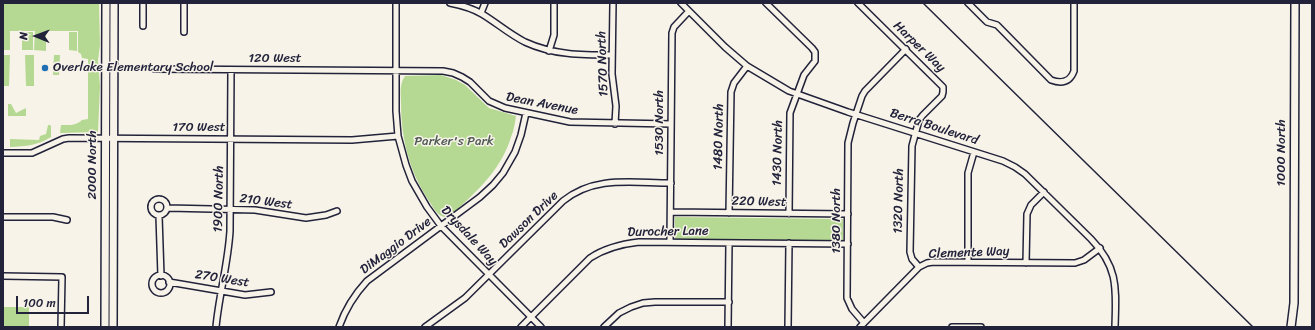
<!DOCTYPE html>
<html>
<head>
<meta charset="utf-8">
<style>
  body { margin:0 }
  #map { position:relative; width:1315px; height:330px; overflow:hidden; background:#f7f3e8; font-family:Sriracha,sans-serif }
  canvas { display:block }
  .frame { position:absolute; inset:0; border:4px solid #22223b; pointer-events:none }
  .north { position:absolute; left:16px; top:16px; width:40px; height:40px; -webkit-text-stroke:3px #f7f3e8; paint-order:stroke; rotate:271deg; font-size:11px; font-weight:700; line-height:16px; text-align:center; color:#22223b }
  .north::after { content:''; display:block; margin:auto; width:14px; height:18px; background:#22223b; clip-path:polygon(50% 0,100% 100%,50% 72%,0 100%) }
  .scale { position:absolute; left:16px; top:296px; width:73px; height:18px; box-sizing:border-box; border:2px solid #22223b; border-top:0; padding-left:5px; font-size:12px; line-height:14px; white-space:nowrap; color:#22223b; -webkit-text-stroke:3px #f7f3e8; paint-order:stroke }
</style>
</head>
<body>
<div id="map">
<canvas width="1315" height="330"></canvas>
<div class="frame"></div>
<div class="north">N</div>
<div class="scale">100 m</div>
</div>
<script>
const ctx = document.querySelector('canvas').getContext('2d');
ctx.lineJoin = 'round';
function fillPath(path, color) { ctx.fillStyle = color; ctx.fill(path, 'evenodd'); }
function strokePath(path, color, width, dash) { ctx.strokeStyle = color; ctx.lineWidth = width; ctx.lineCap = dash ? 'butt' : 'round'; ctx.setLineDash(dash || []); ctx.stroke(path); }
function label(font, color, halo, rows, align = 'center') {
  ctx.font = font + ' Sriracha,sans-serif'; ctx.lineWidth = 3; ctx.setLineDash([]); ctx.textBaseline = 'middle'; ctx.strokeStyle = halo; ctx.fillStyle = color; for (const [text, x, y, turn = 0] of rows) {
    ctx.save(); ctx.translate(x, y); ctx.rotate((+turn || 0) * Math.PI / 180); ctx.textAlign = isNaN(turn) ? turn : align; if (halo) ctx.strokeText(text, 0, 0); ctx.fillText(text, 0, 0); ctx.restore();
  }
}
fillPath(new Path2D(`
  M 3,3 L 99,3 L 100,45 L 98,60 L 100,86 L 98,132 L 60,133 L 61,125 C 68,125 76,126 82,120 L 88,119 L 88,59 L 82,58 L 81,54 L 78,52 L 78,31 L 37,31 L 46,31 L 46,51 L 34,50 L 35,31 L 3,31 Z
  M 3,31 L 10,31 L 10,50 L 3,50 Z
  M 22,32 L 33,32 L 33,50 L 22,50 Z
  M 69,32 L 77,32 L 77,51 L 69,50 Z
  M 3,55 L 10,55 L 9,86 L 3,86 Z
  M 25,55 L 34,55 L 34,86 L 26,86 Z
  M 54,55 L 60,55 L 59,75 L 53,75 Z
  M 441,75 L 456,80 L 465,85 L 489,108 L 516,116 C 515,123 514,130 511,137 C 501,171 474,194 449,217 C 438,219 434,208 429,201 C 409,171 401,138 401,103 C 401,93 399,85 405,76 Z
  M 8,104 L 11,104 L 16,113 L 26,108 L 26,116 L 8,116 Z
  M 48,125 L 50,125 L 51,126 L 51,137 C 36,146 27,146 10,147 L 10,139 L 39,140 L 40,136 L 46,134 Z
  M 675,217 L 843,219 L 843,241 L 675,239 Z
  M 3,307 L 29,307 L 29,327 L 3,327 Z`), '#b5d993');
const street = new Path2D(`
  M 396,3 L 396,111 L 398,136 L 406,165 L 412,181 L 427,207 L 441,226 L 541,327
  M 450,3 C 460,5 472,8 482,14 C 497,23 509,34 525,42 C 553,55 582,55 612,55
  M 613,3 L 612,74 L 616,106 L 615,124
  M 681,3 L 725,47 L 747,66 L 789,91 L 848,112 L 1003,161 L 1015,167 L 1025,174 L 1091,239 C 1119,268 1116,289 1115,327
  M 766,3 L 812,48 L 815,52 L 815,61 L 804,75 L 790,113 L 789,214
  M 858,3 L 943,87 L 943,92 L 942,96 L 923,115 L 919,120 L 912,146 L 910,252 L 912,259 L 919,267
  M 968,3 L 987,22 L 997,25 L 1051,80 C 1062,84 1070,82 1074,71 L 1074,3
  M 481,13 L 485,3
  M 143,26 L 143,3
  M 184,32 L 184,3
  M 549,51 L 554,35 L 554,3
  M 155,69 L 443,71 L 453,73 L 462,77 L 470,82 L 489,101 L 505,108 L 570,122 L 671,124
  M 3,153 L 32,153 L 63,139 L 69,138 L 352,140 L 398,136
  M151 207a8 8 0 1 1 16 0a8 8 0 1 1-16 0Z
  M 168,208 L 255,210 L 306,218 L 326,215 L 337,211
  M 671,212 L 848,214
  M 729,213 L 731,92 L 734,83 L 747,66
  M 159,216 L 161,276
  M 3,217 L 53,217 L 67,220
  M 670,242 L 672,33 L 674,27 L 689,11
  M 968,262 L 968,173 L 974,152
  M 1026,263 L 1027,214 L 1031,205 L 1044,192
  M152 284a9 9 0 1 1 18 0a9 9 0 1 1-18 0Z
  M 3,276 L 62,277 L 61,327
  M 169,282 L 245,295 L 271,292
  M 864,323 L 852,309 L 847,298 L 848,143 L 853,123 L 862,96 L 865,91 L 906,49
  M 216,327 C 219,295 228,264 230,231 L 231,70
  M 339,327 C 345,310 354,295 367,281 L 480,197 L 493,185 L 503,173 L 515,152 L 521,135 L 526,113
  M 425,327 L 465,298 L 563,201 C 595,175 633,183 671,183
  M 521,327 L 590,258 C 605,248 621,244 639,242 L 848,244
  M 604,327 L 619,313 L 631,307 L 643,303 L 655,302 L 729,302
  M 728,327 L 729,243
  M 788,327 L 789,243
  M 860,327 L 919,267 L 927,263 L 933,262 L 1075,263 L 1084,260 L 1100,248
  M 952,327 L 981,327`);
const secondary = new Path2D(`
  M 105,327 L 106,3
  M 113,327 L 114,3
  M 1291,327 L 1294,303 L 1295,3`);
strokePath(street, '#22223b', 8);
strokePath(secondary, '#22223b', 10);
strokePath(street, '#f7f3e8', 5);
strokePath(secondary, '#f7f3e8', 7);
strokePath(new Path2D(`
  M 923,3 L 1253,327`), '#22223b', 1.5);
for (const [x, y, r, color] of [
  [45,68,4,"#1f6fb2"]
]) { const dot = new Path2D(); dot.arc(x, y, r, 0, 2 * Math.PI); ctx.fillStyle = color; ctx.fill(dot); strokePath(dot, '#f7f3e8', 1.5); }
label('13px', '#22223b', '#f7f3e8', [
  ["Harper Way",919,47,44],
  ["120 West",275,59],
  ["1570 North",603,64,-92],
  ["Dean Avenue",542,104,11],
  ["1530 North",660,123,-90],
  ["Berra Boulevard",934,127,18],
  ["170 West",199,128],
  ["1480 North",719,137,-89],
  ["1430 North",778,153,-89],
  ["1000 North",1282,153,-90],
  ["2000 North",93,165,-90],
  ["1900 North",219,199,-89],
  ["1320 North",899,201,-89],
  ["210 West",266,202,7],
  ["220 West",759,202,1],
  ["Dawson Drive",529,220,-44],
  ["1380 North",837,221,-90],
  ["Durocher Lane",668,232,-1],
  ["Drysdale Way",469,236,47],
  ["DiMaggio Drive",396,246,-37],
  ["Clemente Way",969,253,-2],
  ["270 West",222,279,9]
]);
label('13px', '#22223b', '#f7f3e8', [
  ["Overlake Elementary School",53,68]
], 'left');
label('13px', '#4e5955', '#f7f3e8', [
  ["Parker's Park",454,142]
]);
</script>
</body>
</html>
